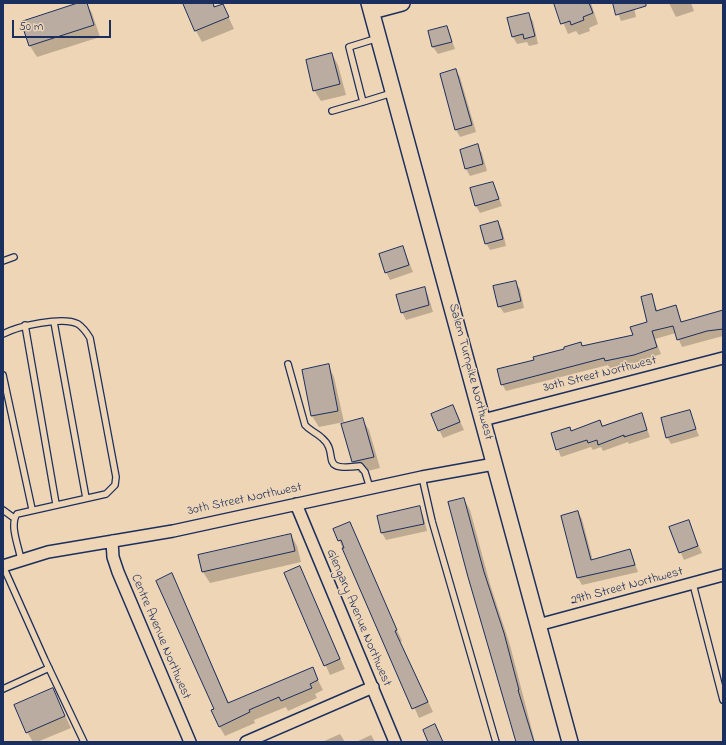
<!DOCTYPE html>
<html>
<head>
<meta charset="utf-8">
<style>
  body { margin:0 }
  #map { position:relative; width:726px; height:745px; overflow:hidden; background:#eed5b6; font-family:"Indie Flower",sans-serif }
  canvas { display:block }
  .frame { position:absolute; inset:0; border:4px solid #1b2f5e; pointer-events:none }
  .scale { position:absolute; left:12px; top:20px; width:99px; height:18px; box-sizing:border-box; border:2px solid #1b2f5e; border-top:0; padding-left:5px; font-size:12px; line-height:14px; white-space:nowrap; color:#1b2f5e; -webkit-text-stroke:3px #eed5b6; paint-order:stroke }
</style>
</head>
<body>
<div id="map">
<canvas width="726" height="745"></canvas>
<div class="frame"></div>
<div class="scale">50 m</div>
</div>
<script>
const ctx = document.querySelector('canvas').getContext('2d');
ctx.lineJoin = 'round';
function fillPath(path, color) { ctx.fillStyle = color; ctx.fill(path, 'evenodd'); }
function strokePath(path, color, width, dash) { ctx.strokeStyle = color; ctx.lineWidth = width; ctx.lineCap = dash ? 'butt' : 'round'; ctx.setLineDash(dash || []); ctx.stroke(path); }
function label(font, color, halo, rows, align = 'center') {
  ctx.font = font + ' "Indie Flower",sans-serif'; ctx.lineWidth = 3; ctx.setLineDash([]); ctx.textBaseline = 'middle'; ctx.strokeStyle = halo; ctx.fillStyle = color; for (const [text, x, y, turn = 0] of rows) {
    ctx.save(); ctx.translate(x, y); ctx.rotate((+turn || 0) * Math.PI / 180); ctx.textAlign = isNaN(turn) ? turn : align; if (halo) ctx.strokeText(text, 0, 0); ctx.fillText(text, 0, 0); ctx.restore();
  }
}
fillPath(new Path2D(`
  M 81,3 L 86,3 L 92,13 L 100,37 L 37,57 L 30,46 L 22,22 Z
  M 185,3 L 213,3 L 216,8 L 223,5 L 234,29 L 202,42 L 196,31 Z
  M 555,3 L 591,3 L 598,24 L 589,28 L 590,31 L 579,35 L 576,31 L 568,34 Z
  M 614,3 L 633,3 L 636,17 L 621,21 Z
  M 669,3 L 691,3 L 694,11 L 676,17 Z
  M 528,14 L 533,21 L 538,44 L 529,46 L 527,42 L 517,44 L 513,37 Z
  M 447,27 L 455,49 L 438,54 L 433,47 L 429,32 Z
  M 332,54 L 338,65 L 346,95 L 321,101 L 314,90 Z
  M 456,70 L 460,77 L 476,132 L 460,137 L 456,130 Z
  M 477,146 L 482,153 L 487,171 L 470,176 L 466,169 L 461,150 Z
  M 493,183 L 502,206 L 480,213 L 476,206 Z
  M 498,222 L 502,229 L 506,246 L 490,250 L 486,243 Z
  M 403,247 L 413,272 L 390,280 L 386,272 Z
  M 515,282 L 520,289 L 524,308 L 504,313 L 499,306 Z
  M 424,288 L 428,295 L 433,312 L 406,320 L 402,312 Z
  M 651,295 L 658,312 L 675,307 L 682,323 L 723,312 L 723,336 L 682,347 L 676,333 L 655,339 L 661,354 L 638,362 L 610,368 L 608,365 L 506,391 L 502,384 L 535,360 L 581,343 L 583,347 L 634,336 L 648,322 Z
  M 328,365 L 334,377 L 344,422 L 319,427 L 312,416 L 303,371 Z
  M 453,406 L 464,430 L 443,438 L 432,415 Z
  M 689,411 L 699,436 L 671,444 L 667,437 Z
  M 642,415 L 650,437 L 629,444 L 628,442 L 603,451 L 601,447 L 593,450 L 591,447 L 561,457 L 552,434 L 571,432 L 600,421 L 603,426 Z
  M 362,419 L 369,430 L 380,468 L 359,473 L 353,462 L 342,425 Z
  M 464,499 L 470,510 L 490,584 L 510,645 L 535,742 L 518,742 Z
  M 419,508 L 423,515 L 427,531 L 386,540 L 382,533 L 379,517 Z
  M 578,512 L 582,519 L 593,561 L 630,550 L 638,572 L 582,585 L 578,578 L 562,516 Z
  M 688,521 L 702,553 L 684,560 L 670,528 Z
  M 349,523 L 402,641 L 400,642 L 433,712 L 419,718 L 339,540 Z
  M 291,535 L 297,546 L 301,562 L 210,583 L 203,572 Z
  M 300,567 L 345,669 L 330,675 L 285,573 Z
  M 172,575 L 229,703 L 312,668 L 323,690 L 315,694 L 317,698 L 288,711 L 286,707 L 254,720 L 255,723 L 225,736 L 219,726 Z
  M 53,690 L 71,728 L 37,742 L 33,742 L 27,732 Z
  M 340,734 L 345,742 L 322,742 Z
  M 371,735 L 375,742 L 356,742 Z`), '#0003');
const building = new Path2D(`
  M 78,3 L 87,3 L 94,25 L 29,46 L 21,22 Z
  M 183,3 L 213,3 L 214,7 L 223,4 L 229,17 L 195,31 Z
  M 554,3 L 589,3 L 593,13 L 583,17 L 584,20 L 571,25 L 570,21 L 561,24 Z
  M 613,3 L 646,3 L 646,6 L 616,15 Z
  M 529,13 L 535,36 L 524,39 L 523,34 L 512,37 L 507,18 Z
  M 447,26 L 452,42 L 432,47 L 428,31 Z
  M 332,53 L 340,84 L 313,91 L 306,60 Z
  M 456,69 L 472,125 L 455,130 L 440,74 Z
  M 478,144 L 483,164 L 465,169 L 460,150 Z
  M 493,182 L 499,199 L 475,206 L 470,188 Z
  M 498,221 L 503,239 L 485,244 L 480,226 Z
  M 403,246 L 409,265 L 385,273 L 379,254 Z
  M 516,281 L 521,301 L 498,307 L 493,286 Z
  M 425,287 L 429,305 L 401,313 L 396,295 Z
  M 652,294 L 656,311 L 676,305 L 681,322 L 723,310 L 723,329 L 707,331 L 677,340 L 673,326 L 652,331 L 657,347 L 634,355 L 605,361 L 604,358 L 501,385 L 497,369 L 534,360 L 533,357 L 564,349 L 564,347 L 581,342 L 582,346 L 633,335 L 630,327 L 647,322 L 641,297 Z
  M 329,364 L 338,411 L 311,416 L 302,370 Z
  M 453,405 L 460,422 L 438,431 L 431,414 Z
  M 690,410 L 696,429 L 666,438 L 661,418 Z
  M 642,413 L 647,430 L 624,437 L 624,435 L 598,445 L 597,440 L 588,443 L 587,440 L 556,450 L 551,433 L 570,427 L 571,431 L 600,420 L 602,426 Z
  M 363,418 L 374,457 L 352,462 L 341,424 Z
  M 464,498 L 484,572 L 504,633 L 519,690 L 518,690 L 534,742 L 516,742 L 468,577 L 448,502 Z
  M 420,506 L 424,524 L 381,533 L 377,516 Z
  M 578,511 L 591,560 L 630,549 L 635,565 L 577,578 L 561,516 Z
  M 689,520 L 698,546 L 679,553 L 669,527 Z
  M 350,522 L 397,630 L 395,631 L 428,702 L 412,709 L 342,548 L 344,548 L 341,540 L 338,541 L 333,529 Z
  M 291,534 L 295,551 L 202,572 L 198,555 Z
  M 300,566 L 340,659 L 324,666 L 284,573 Z
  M 172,573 L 228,703 L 313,667 L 318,680 L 310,684 L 312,688 L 281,701 L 279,697 L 249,710 L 250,712 L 219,727 L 211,710 L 214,709 L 156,581 Z
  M 53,688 L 65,716 L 26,733 L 14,705 Z
  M 435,724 L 443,742 L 428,742 L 423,730 Z`);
fillPath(building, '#baaca0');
strokePath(building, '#1b2f5e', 1);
const lane = new Path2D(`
  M 378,38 L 349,47 L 363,102 L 392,93
  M 332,111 L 363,102
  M 3,261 L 14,257
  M 54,322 L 86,498
  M 25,325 L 56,504
  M 3,334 C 18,326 63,316 78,324 C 84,328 87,333 90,338 L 116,477 L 115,485 L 106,494 L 17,514 C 9,525 19,547 21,560
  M 288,364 L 305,425 C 310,431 316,432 322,438 C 341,454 316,472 360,466 L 365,472 L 370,488
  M 3,375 L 32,509
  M 422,477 L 432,521 L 496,742
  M 3,510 L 14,518
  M 3,566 L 45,660 L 84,742
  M 693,584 L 723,700
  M 3,689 L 49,668`);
const street = new Path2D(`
  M 483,420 L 723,358
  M 296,504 L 395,742
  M 112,541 L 113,557 L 118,572 L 190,742
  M 3,566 L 48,552 L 173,531 L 422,477 L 494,464
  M 538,625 L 723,575
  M 246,742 L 373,687`);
const secondary = new Path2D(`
  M 369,3 L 570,742
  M 372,11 L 402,3`);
strokePath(lane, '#1b2f5e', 8);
strokePath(street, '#1b2f5e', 14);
strokePath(secondary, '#1b2f5e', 18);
strokePath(lane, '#eed5b6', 5.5);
strokePath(street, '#eed5b6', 11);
strokePath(secondary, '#eed5b6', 15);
label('13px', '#1b2f5e', '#eed5b6', [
  ["Salem Turnpike Northwest",470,372,75],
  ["30th Street Northwest",600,375,-14],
  ["30th Street Northwest",245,500,-12],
  ["29th Street Northwest",627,587,-15],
  ["Glengary Avenue Northwest",358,618,67],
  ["Centre Avenue Northwest",160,637,67]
]);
</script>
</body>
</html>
